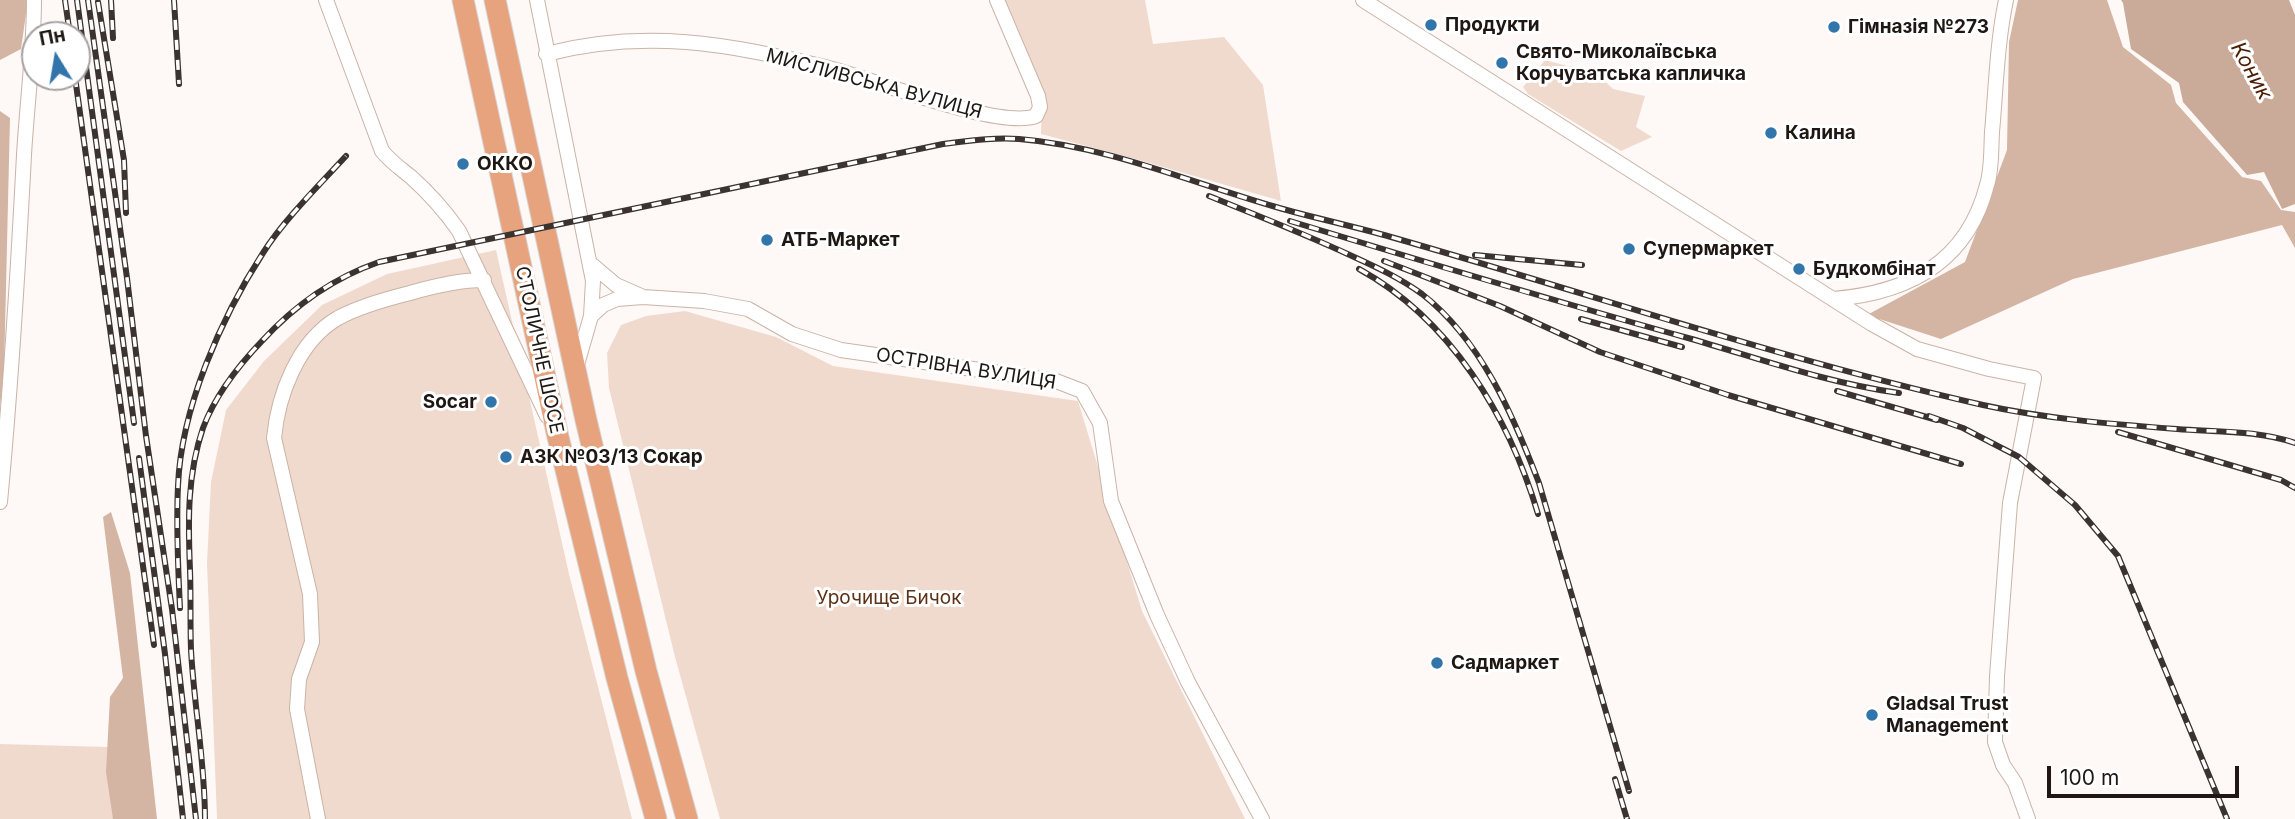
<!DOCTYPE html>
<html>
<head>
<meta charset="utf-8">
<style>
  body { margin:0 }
  #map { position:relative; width:2295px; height:819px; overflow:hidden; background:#fef9f7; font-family:Inter,sans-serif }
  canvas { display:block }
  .north { position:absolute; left:21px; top:21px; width:70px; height:70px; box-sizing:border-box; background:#fff; border:2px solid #a5a2a1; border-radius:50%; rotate:349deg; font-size:19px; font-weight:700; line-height:28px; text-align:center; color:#1f1713 }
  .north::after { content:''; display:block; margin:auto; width:24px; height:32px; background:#3275ab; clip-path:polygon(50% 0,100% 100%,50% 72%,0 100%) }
  .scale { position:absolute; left:2047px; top:766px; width:192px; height:32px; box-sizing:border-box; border:4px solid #1f1713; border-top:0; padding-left:9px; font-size:21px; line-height:24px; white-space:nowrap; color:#1f1713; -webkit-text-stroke:5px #fff; paint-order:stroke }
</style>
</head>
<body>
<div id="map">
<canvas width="2295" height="819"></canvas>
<div class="north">Пн</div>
<div class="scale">100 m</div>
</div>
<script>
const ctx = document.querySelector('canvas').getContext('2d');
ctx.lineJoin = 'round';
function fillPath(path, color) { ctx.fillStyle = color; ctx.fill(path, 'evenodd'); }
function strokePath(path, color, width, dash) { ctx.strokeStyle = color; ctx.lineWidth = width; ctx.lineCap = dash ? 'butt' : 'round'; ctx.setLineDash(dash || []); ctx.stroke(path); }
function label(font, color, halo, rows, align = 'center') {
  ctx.font = font + ' Inter,sans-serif'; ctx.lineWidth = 6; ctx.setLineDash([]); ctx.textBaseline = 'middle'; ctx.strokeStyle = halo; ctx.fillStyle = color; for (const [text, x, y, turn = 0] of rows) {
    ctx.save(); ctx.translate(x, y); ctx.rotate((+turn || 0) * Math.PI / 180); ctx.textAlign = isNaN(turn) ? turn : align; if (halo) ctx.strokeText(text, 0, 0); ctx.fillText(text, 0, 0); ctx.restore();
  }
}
fillPath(new Path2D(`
  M 1003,0 L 1145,0 L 1153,44 L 1224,37 L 1263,85 L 1281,201 L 1139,160 L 1041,134 L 1042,105 Z
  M 1545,60 L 1597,74 L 1613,89 L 1645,96 L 1636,127 L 1652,137 L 1621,151 L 1528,94 L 1523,87 Z
  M 496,250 L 569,574 L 632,819 L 217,819 L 207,563 L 211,482 L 226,410 L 264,361 L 322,305 L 387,274 Z
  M 685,311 L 776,337 L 833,366 L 1078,401 L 1142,611 L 1245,819 L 720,819 L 675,657 L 609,388 L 607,353 L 621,325 L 646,316 Z
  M 0,744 L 108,747 L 144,819 L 0,819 Z`), '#f0dace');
fillPath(new Path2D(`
  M 0,0 L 28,0 L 21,49 L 0,60 Z
  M 2018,0 L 2107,0 L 2123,47 L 2171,85 L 2176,103 L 2242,177 L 2261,181 L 2281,210 L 2295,212 L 2295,248 L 2282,225 L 2073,279 L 1941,339 L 1867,315 L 1965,262 L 2007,150 L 2009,42 Z
  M 0,111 L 10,118 L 4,372 L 0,407 Z
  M 111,512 L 130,573 L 157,819 L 113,819 L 106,772 L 110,697 L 123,678 L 103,517 Z`), '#d4b4a2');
fillPath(new Path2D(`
  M 2121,0 L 2289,0 L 2295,15 L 2295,204 L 2282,209 L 2264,172 L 2247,175 L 2183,102 L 2179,83 L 2131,49 L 2123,3 Z`), '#caaa98');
const minor = new Path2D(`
  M 326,0 L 382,151 C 391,162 400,168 411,177 C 429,193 445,211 459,231 L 547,416
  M 537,0 L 593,281 L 591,316 L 576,368
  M 1363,0 L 1872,324 L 1917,349 L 1989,369 L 2034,378 L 2010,503 L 1997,676 L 1995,742 L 2003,765 L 2015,783 L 2028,819
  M 546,54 C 645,28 728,44 825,67 C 871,78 998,130 1036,116 L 1040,107 L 1038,96 L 997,0
  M 590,263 L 616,285 L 641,296
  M 1833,299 C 1908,293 1967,263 1987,185 C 1992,169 1991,149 1992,132 C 1996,88 1997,43 2006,0
  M 591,316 L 603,305 L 617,299 L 643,297 L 704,301 L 748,309 L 792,334 L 841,350 L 1056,381 L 1082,391 L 1100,423 L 1111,501 L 1157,615 L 1188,682 L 1262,819
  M 0,502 C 11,386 18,271 24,155 C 27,103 34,52 34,0
  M 318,819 L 297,709 L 299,679 L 312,642 L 310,594 L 274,438 C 278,395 298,341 338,318 C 360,306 386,299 410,293 C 434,286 459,280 484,280`);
const highway = new Path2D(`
  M 463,0 L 558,437 L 617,678 L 656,819
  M 495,0 L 586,420 L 646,671 L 687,819`);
strokePath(minor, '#cab3a7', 16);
strokePath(highway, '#d7d5d5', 23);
strokePath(minor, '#fff', 14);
strokePath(highway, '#e7a37d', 21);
const rail = new Path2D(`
  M 65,0 L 70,35
  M 77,0 L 134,423
  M 88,0 L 127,278 L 146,436 L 172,609 L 196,819
  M 111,0 L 113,38
  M 174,0 L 179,84
  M 98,2 L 124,160 L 126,213
  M 75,77 L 154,645
  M 1209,196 C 1256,215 1305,234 1352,256 C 1376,267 1400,278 1422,294 C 1481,340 1513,415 1539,483 L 1629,791
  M 1290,221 C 1422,261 1554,301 1688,338 C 1758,358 1827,383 1899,393
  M 1475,255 L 1582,265
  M 1384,261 L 1500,306 L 1600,352 L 1728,395 L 1961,464
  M 1359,269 C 1450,319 1509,416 1538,514
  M 1581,319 L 1682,347
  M 1837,391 L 1937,420
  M 1929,416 L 1963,428 L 2019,457 L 2075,505 L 2118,556 L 2227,819
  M 2118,432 L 2281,480 L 2295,488
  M 139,458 L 165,654 L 183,819
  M 180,608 C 178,568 176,526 178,486 C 181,408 221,318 263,253 C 283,221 320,184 346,156
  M 1615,779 L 1627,819
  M 205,819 C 205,762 194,706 191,650 C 190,623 191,597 190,570 C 188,522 187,475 203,428 C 215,396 238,366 262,341 C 295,305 333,278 379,262 L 943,144 C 968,141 994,137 1019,139 C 1107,146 1192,183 1276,207 C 1314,218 1353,226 1391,237 C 1588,293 1783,360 1983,405 C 2047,419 2112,424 2177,429 C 2215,432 2259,430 2295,443`);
strokePath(rail, '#3a332f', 6);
strokePath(rail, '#fff', 3.5, [10]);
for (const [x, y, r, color] of [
  [1431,25,7,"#3275ab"],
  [1834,27,7,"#3275ab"],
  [1502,63,7,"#3275ab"],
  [1771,133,7,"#3275ab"],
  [463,164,7,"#3275ab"],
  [767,240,7,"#3275ab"],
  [1629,249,7,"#3275ab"],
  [1799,269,7,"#3275ab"],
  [491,402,7,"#3275ab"],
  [506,457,7,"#3275ab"],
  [1437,663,7,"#3275ab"],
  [1872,715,7,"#3275ab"]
]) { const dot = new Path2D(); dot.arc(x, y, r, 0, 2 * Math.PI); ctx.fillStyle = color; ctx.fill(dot); strokePath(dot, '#fff', 2.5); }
label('bold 19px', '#1f1713', '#fff', [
  ["Продукти",1445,25],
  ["Гімназія №273",1848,27],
  ["Свято-Миколаївська",1516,52],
  ["Корчуватська капличка",1516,74],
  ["Калина",1785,133],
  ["ОККО",477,164],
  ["АТБ-Маркет",781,240],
  ["Супермаркет",1643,249],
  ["Будкомбінат",1813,269],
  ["Socar",477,402,"right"],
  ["АЗК №03/13 Сокар",520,457],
  ["Садмаркет",1451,663],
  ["Gladsal Trust",1886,704],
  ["Management",1886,726]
], 'left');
label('19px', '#1f1713', '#fff', [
  ["МИСЛИВСЬКА ВУЛИЦЯ",874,84,15],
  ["СТОЛИЧНЕ ШОСЕ",539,350,78],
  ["ОСТРІВНА ВУЛИЦЯ",966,369,9]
]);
label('19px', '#5d3116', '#fff', [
  ["Урочище Бичок",889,598]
]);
label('italic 21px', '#4a1f03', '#fff', [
  ["Коник",2251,71,61]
]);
</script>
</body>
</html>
